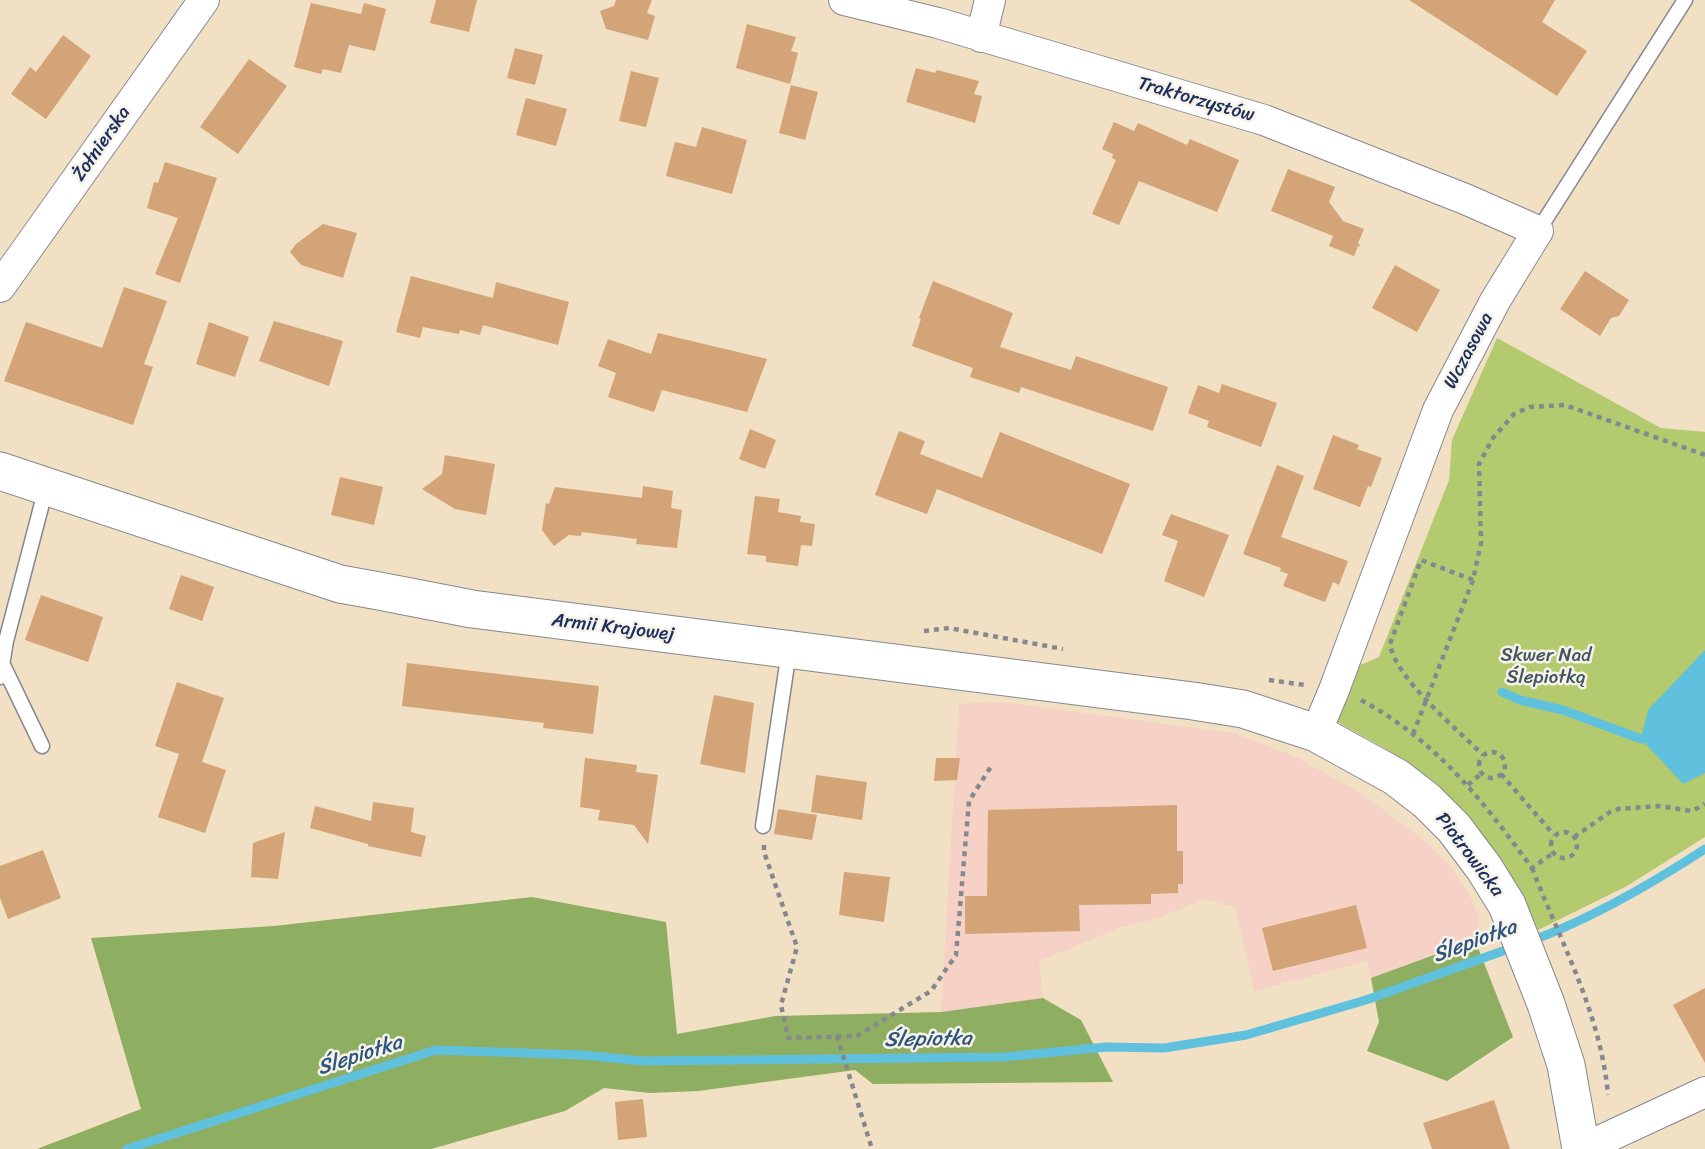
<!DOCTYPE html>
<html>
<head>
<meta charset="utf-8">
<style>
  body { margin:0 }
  canvas { display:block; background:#f1e0c3 }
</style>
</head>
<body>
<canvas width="1705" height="1149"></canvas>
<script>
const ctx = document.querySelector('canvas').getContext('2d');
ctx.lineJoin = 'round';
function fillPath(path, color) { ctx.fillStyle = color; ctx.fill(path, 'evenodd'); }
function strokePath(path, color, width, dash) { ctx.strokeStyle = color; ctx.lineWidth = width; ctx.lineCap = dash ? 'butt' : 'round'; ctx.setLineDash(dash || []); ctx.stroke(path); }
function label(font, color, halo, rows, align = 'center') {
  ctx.font = font + ' Sriracha,sans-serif'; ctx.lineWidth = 5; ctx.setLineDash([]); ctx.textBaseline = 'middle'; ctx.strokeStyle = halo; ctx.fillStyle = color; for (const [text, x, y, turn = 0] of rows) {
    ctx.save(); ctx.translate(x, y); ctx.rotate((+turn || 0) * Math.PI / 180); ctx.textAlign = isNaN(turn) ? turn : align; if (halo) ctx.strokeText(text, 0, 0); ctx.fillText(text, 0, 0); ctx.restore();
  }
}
fillPath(new Path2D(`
  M 1004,702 L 1233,733 L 1296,757 L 1361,793 L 1430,845 L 1454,871 L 1472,900 L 1479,918 L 1475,940 L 1371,978 L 1368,961 L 1254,991 L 1235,907 L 1205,899 L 1158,918 L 1119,928 L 1039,961 L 1043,998 L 941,1012 L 959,704 Z`), '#f6d1c5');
fillPath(new Path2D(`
  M 1497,338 L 1661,428 L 1705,432 L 1705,837 L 1627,886 L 1538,930 C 1510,862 1460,800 1400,758 C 1380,744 1356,733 1334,720 L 1351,669 L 1379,657 L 1449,480 L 1452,440 Z`), '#b3ca6e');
fillPath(new Path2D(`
  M 532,897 L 666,922 L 677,1034 L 775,1016 L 941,1012 L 1043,998 L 1081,1020 L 1113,1082 L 873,1084 L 855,1070 L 698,1091 L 650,1093 L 604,1088 L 565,1111 L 431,1149 L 37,1149 L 141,1109 L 91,938 L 274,926 Z
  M 1475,940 L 1513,1037 L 1447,1081 L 1367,1051 L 1379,1022 L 1371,978 Z`), '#8eae61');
fillPath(new Path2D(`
  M 1705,650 L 1705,773 L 1683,784 L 1641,739 L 1648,710 Z`), '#5fc1dd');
strokePath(new Path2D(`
  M 1502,692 L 1520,700 L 1563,710 L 1641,739
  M 1531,941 C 1593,918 1650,885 1705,849
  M 127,1149 L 436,1050 L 583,1055 L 642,1061 L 1004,1057 L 1106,1047 L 1164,1048 L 1246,1035 L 1366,1000 L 1514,947`), '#5fc1dd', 9);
fillPath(new Path2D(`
  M 436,0 L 477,0 L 469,32 L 430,23 Z
  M 616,0 L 652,0 L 647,13 L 655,16 L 648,40 L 606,29 L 600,11 L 614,6 Z
  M 1409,0 L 1555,0 L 1542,22 L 1587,51 L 1557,96 Z
  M 311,3 L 361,14 L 364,3 L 386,9 L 375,51 L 349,45 L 341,73 L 323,69 L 321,74 L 294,67 Z
  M 747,24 L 796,37 L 791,51 L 798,53 L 790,84 L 736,68 Z
  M 63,35 L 91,56 L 46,119 L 11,94 L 30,67 L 36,72 Z
  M 515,48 L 543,55 L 535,85 L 507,78 Z
  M 249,59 L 287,86 L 238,154 L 200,127 Z
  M 916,68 L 935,73 L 937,70 L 979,81 L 974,94 L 982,96 L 975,123 L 906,102 Z
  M 631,71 L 659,78 L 646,127 L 619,121 Z
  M 791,85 L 818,92 L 805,140 L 779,133 Z
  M 526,98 L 567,109 L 556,146 L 516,135 Z
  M 1114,122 L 1134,131 L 1138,123 L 1187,145 L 1190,139 L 1239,160 L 1217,212 L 1139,181 L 1119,225 L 1092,214 L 1116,160 L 1112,158 L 1113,154 L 1102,149 Z
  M 702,127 L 747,140 L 732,194 L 666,176 L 675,142 L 696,147 Z
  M 165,162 L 217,178 L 180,283 L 155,274 L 178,218 L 147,208 L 154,182 L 158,183 Z
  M 1288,169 L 1335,187 L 1329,202 L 1343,221 L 1364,229 L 1358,243 L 1361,247 L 1358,246 L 1354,256 L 1329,246 L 1333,236 L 1271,211 Z
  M 323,224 L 357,233 L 343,278 L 301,265 L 290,252 L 296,244 Z
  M 1395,265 L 1440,290 L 1417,332 L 1372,308 Z
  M 1585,271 L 1629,300 L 1619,316 L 1611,318 L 1600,336 L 1560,309 Z
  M 411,276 L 493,298 L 496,282 L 569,302 L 558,345 L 483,325 L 480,335 L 460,330 L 459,334 L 423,327 L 420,338 L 396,332 Z
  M 933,281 L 1013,313 L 1000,347 L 1071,370 L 1076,356 L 1168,387 L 1153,431 L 1021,387 L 1019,393 L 970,377 L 973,368 L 912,346 L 921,319 L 919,318 Z
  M 124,287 L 167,301 L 144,364 L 153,367 L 133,425 L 4,381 L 26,322 L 102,348 Z
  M 274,321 L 343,341 L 329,386 L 259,361 Z
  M 209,322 L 249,337 L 235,377 L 196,364 Z
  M 658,333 L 767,359 L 747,412 L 662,390 L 654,412 L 608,397 L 616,373 L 598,366 L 608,339 L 651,354 Z
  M 1222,384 L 1277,403 L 1261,447 L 1207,427 L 1209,421 L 1188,413 L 1198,385 L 1219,393 Z
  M 750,429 L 776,440 L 765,469 L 739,459 Z
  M 899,431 L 925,441 L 920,454 L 982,478 L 1000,432 L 1130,484 L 1102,554 L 937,489 L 927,514 L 875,495 Z
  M 1333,435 L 1359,445 L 1357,449 L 1382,458 L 1371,487 L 1368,486 L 1360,507 L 1313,489 Z
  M 445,455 L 495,464 L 486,515 L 455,509 L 422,489 L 442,474 Z
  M 1277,465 L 1304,476 L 1281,537 L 1348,561 L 1339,585 L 1333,582 L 1325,602 L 1283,586 L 1288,574 L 1280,571 L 1281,568 L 1243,554 Z
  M 340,477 L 383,487 L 374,525 L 331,515 Z
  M 643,486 L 673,491 L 671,508 L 682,510 L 677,548 L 636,544 L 637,539 L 582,532 L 581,536 L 569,535 L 554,546 L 542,530 L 546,503 L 549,504 L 555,487 L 642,498 Z
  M 755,496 L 780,499 L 778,512 L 801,516 L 800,522 L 815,524 L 812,546 L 801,545 L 798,566 L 766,562 L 766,556 L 747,554 Z
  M 1171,514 L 1229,535 L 1204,597 L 1164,581 L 1178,541 L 1162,535 Z
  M 181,575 L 214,587 L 202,621 L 169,609 Z
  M 41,595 L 103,617 L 88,662 L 25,640 Z
  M 407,663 L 599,686 L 593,734 L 543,728 L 544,723 L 402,706 Z
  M 177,682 L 224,698 L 202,762 L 226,770 L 205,833 L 158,817 L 179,754 L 155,746 Z
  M 714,695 L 754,703 L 745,773 L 700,764 Z
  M 585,758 L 637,765 L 636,772 L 658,775 L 648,844 L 634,825 L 598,820 L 600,810 L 580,807 Z
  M 936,758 L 960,758 L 957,780 L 934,781 Z
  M 816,775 L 867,782 L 862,820 L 811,812 Z
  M 373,802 L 414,808 L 411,832 L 426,836 L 421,857 L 368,846 L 368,844 L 310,828 L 315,806 L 371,821 Z
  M 1177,805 L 1177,851 L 1183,851 L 1183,884 L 1178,884 L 1178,893 L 1151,894 L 1151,904 L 1079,905 L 1080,931 L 965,934 L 965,896 L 987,896 L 988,810 Z
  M 778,809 L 817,815 L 812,840 L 774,834 Z
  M 285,832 L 278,879 L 251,877 L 253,843 Z
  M 43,850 L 61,898 L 8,919 L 0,898 L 0,866 Z
  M 844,872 L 890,877 L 884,922 L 839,915 Z
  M 1356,905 L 1367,948 L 1273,971 L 1262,928 Z
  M 1705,988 L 1705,1063 L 1673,1005 Z
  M 643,1099 L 647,1137 L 618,1140 L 615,1102 Z
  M 1494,1100 L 1510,1149 L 1432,1149 L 1423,1123 Z`), '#d2a477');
const service = new Path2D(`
  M 1538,231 L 1685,0
  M 2,663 L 42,746
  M 0,677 L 6,641 L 46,488
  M 763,826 L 789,651`);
const minor = new Path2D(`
  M 844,0 L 938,23 L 1264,120 L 1465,199 L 1538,231 L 1495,301 L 1438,410 L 1334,690 L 1316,733
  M 981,37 L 990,0
  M 0,287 L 204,0
  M 1582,1149 L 1705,1092`);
const tertiary = new Path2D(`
  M 0,471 L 340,584 L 379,591 L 472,609 L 1193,701 L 1243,709 L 1316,733 L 1396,777 L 1427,801 L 1454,828 L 1484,868 L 1507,905 L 1546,1004 L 1566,1065 L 1581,1149`);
strokePath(service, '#868890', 17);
strokePath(minor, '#868890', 32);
strokePath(tertiary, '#868890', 39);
strokePath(new Path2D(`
  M 1473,580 L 1421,560 L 1390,644 C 1395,678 1458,730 1483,755
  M 924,631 L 949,628 L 1063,649
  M 1269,680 L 1305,685
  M 1361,700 C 1437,741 1482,800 1532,868 L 1553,853
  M 1413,734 L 1473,580 L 1481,543 L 1479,464 L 1493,438 L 1514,414 L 1530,407 L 1565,405 L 1705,455
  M1479 765a13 13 0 1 1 26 0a13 13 0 1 1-26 0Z
  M 1501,774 L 1554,835
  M 1468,785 L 1482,773
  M1551 845a13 13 0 1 1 26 0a13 13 0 1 1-26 0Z
  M 1574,837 L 1610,812 L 1618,809 L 1658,806 L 1692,811 L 1705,804
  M 764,845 L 764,852 L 797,947 L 781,1005 L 788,1038 L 857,1036 L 931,991 L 956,955 L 969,801 L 992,765
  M 1532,868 C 1561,943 1601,1014 1608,1095
  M 837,1036 L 872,1149`), '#868890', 4.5, [5, 5]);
strokePath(service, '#fff', 14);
strokePath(minor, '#fff', 30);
strokePath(tertiary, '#fff', 37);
label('19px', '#1b2f5e', '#f7f3e8', [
  ["Traktorzystów",1196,100,16],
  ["Żołnierska",102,144,-55],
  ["Wczasowa",1469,351,-62],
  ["Armii Krajowej",613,628,7],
  ["Piotrowicka",1469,855,53]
]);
label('19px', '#415662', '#f7f3e8', [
  ["Skwer Nad",1546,656],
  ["Ślepiotką",1546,678]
]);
label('italic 21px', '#2c547e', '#f7f3e8', [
  ["Ślepiotka",1475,942,-20],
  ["Ślepiotka",928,1040,-1],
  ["Ślepiotka",360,1056,-18]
]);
</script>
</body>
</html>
